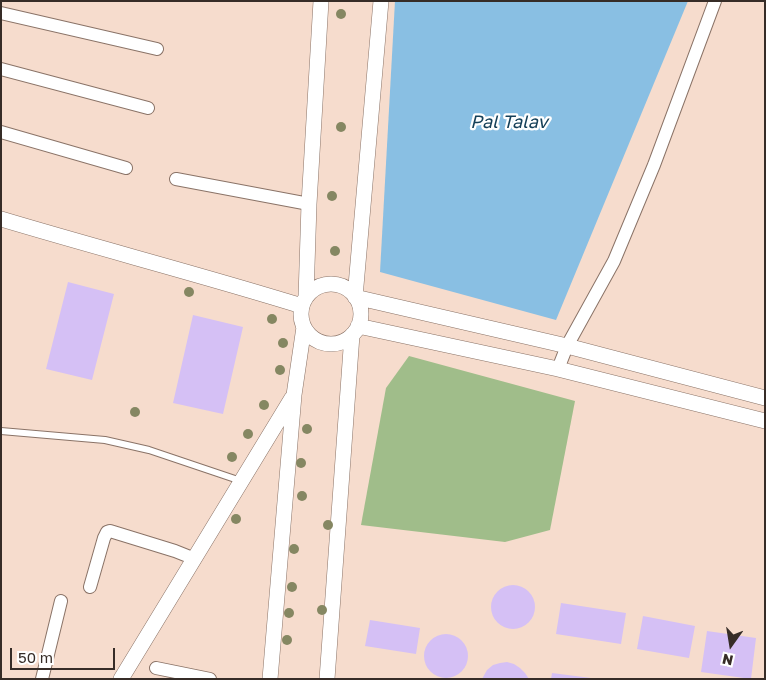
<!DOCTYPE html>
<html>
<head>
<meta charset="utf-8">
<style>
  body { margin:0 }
  #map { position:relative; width:766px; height:680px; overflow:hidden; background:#f6dccd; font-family:"Golos Text",sans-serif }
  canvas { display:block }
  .frame { position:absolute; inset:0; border:2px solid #362c27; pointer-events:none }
  .north { position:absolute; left:706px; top:620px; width:50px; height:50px; -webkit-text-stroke:4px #fff; paint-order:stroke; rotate:193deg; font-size:14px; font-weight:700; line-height:20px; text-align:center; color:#362c27 }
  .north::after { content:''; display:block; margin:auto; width:18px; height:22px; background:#362c27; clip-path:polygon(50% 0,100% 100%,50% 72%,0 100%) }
  .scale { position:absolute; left:10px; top:648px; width:105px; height:22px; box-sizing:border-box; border:2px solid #362c27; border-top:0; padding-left:6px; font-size:15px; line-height:18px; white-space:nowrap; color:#362c27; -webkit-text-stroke:4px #fff; paint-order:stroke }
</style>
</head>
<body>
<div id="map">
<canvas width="766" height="680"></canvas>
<div class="frame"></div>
<div class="north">N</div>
<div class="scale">50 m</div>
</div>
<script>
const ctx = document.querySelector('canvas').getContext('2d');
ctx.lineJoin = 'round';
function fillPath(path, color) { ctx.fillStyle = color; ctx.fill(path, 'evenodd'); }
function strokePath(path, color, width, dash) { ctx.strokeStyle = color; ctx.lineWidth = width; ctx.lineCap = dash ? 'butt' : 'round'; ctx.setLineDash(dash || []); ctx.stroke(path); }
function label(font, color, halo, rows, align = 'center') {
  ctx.font = font + ' "Golos Text",sans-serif'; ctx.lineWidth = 4.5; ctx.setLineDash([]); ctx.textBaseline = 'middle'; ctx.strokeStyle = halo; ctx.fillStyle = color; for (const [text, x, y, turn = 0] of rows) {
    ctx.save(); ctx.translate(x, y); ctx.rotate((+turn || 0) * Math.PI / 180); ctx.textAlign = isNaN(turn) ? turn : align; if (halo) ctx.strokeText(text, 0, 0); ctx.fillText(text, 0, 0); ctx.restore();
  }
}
fillPath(new Path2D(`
  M 409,356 L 575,401 L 550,530 L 505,542 L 361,525 L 386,388 Z`), '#a0bd8a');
fillPath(new Path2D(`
  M 395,1 L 688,1 L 556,320 L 380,272 Z`), '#89bfe3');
fillPath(new Path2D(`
  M 68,282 L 114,294 L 92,380 L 46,369 Z
  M 193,315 L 243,327 L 223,414 L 173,403 Z
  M491 607a22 22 0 1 1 44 0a22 22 0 1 1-44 0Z
  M 561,603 L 626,613 L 621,644 L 556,634 Z
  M 643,616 L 695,626 L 689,658 L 637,649 Z
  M 370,620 L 420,628 L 416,654 L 365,646 Z
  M 707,631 L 756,638 L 751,679 L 701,672 Z
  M424 656a22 22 0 1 1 44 0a22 22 0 1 1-44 0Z
  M 507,662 L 514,664 L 520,668 L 525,673 L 529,679 L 482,679 L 487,670 L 493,665 L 500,663 Z
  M 552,673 L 591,678 L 591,679 L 551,679 Z`), '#d5c0f5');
const service = new Path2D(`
  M 1,431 L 105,440 L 149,450 L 241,481`);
const minor = new Path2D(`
  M 1,13 L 157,49
  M 1,69 L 148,108
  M 1,132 L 126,168
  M 176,179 L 309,204
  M 558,369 L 567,346 L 614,261 L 654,165 L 715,1
  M 90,587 L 104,538 L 107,532 L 110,531 L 175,551 L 195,559
  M 156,668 L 210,679
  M 42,679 L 61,601`);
const tertiary = new Path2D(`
  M 381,1 L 355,297 L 567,346 L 765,398
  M 1,219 C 101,249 202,275 302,306
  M301 314a30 30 0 1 1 60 0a30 30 0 1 1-60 0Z
  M 306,297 L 309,204 L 321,1
  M 358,326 L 558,369 L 765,421
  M 121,679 L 292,398
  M 270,679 L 294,395 L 304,327
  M 327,679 L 352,335`);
strokePath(service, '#8a7367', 8);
strokePath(minor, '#8a7367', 14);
strokePath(tertiary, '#8a7367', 16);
strokePath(service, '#fff', 6);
strokePath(minor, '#fff', 12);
strokePath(tertiary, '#fff', 15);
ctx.fillStyle = '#858762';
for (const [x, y] of [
  [341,14],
  [341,127],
  [332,196],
  [335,251],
  [189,292],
  [272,319],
  [283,343],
  [280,370],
  [264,405],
  [135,412],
  [307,429],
  [248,434],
  [232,457],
  [301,463],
  [302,496],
  [236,519],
  [328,525],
  [294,549],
  [292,587],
  [322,610],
  [289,613],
  [287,640]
]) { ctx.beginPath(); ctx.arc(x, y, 5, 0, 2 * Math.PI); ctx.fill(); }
label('italic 18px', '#154059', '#fff', [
  ["Pal Talav",509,122]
]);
</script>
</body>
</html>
